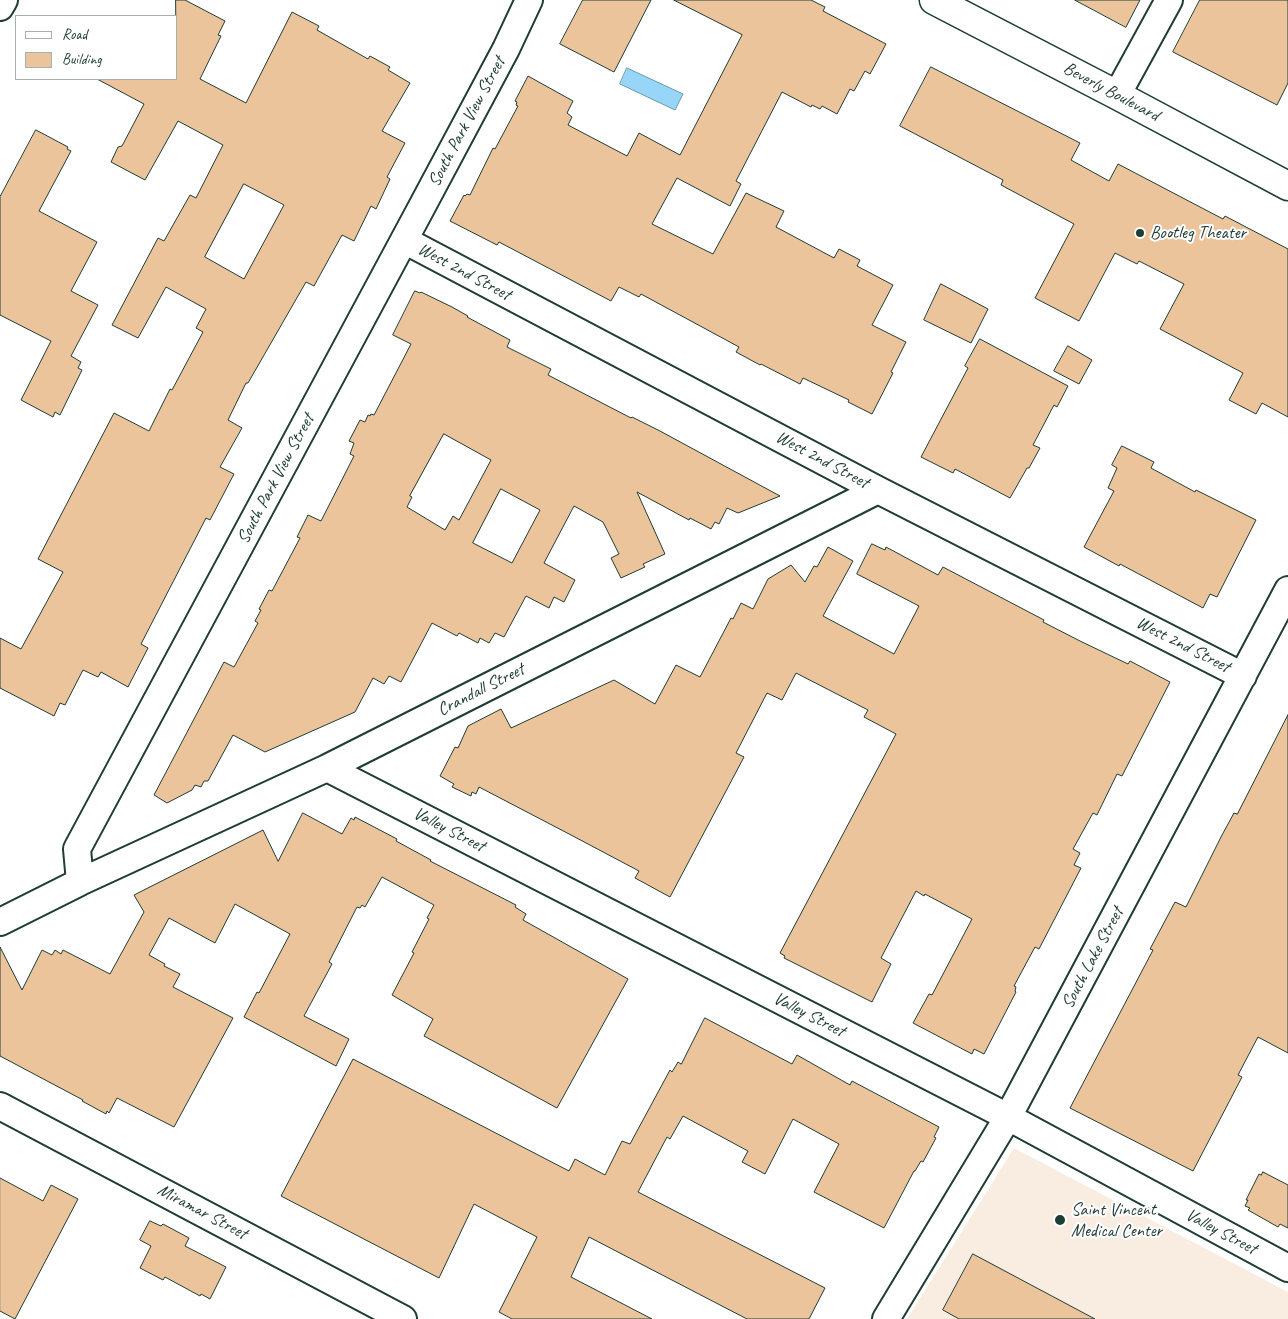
<!DOCTYPE html>
<html>
<head>
<meta charset="utf-8">
<style>
  body { margin:0 }
  #map { position:relative; width:1288px; height:1319px; overflow:hidden; background:#fff; font-family:Caveat,sans-serif }
  canvas { display:block }
  .legend { position:absolute; left:15px; top:15px; width:162px; height:65px; box-sizing:border-box; background:#fff; border:1px solid #a5b1ae; margin:0; padding:6px 9px; list-style:none; font-size:15px; color:#1f3d34 }
  .legend li { display:flex; align-items:center; gap:10px; height:25px }
  .legend b { width:25px; border:1px solid #a5b1ae }
</style>
</head>
<body>
<div id="map">
<canvas width="1288" height="1319"></canvas>
<ul class="legend">
<li><b style="height:6px;background:#fff"></b>Road</li>
<li><b style="height:14px;background:#ecc49c"></b>Building</li>
</ul>
</div>
<script>
const ctx = document.querySelector('canvas').getContext('2d');
ctx.lineJoin = 'round';
function fillPath(path, color) { ctx.fillStyle = color; ctx.fill(path, 'evenodd'); }
function strokePath(path, color, width, dash) { ctx.strokeStyle = color; ctx.lineWidth = width; ctx.lineCap = dash ? 'butt' : 'round'; ctx.setLineDash(dash || []); ctx.stroke(path); }
function label(font, color, halo, rows, align = 'center') {
  ctx.font = font + ' Caveat,sans-serif'; ctx.lineWidth = 4; ctx.setLineDash([]); ctx.textBaseline = 'middle'; ctx.strokeStyle = halo; ctx.fillStyle = color; for (const [text, x, y, turn = 0] of rows) {
    ctx.save(); ctx.translate(x, y); ctx.rotate((+turn || 0) * Math.PI / 180); ctx.textAlign = isNaN(turn) ? turn : align; if (halo) ctx.strokeText(text, 0, 0); ctx.fillText(text, 0, 0); ctx.restore();
  }
}
fillPath(new Path2D(`
  M 1014,1148 L 1288,1292 L 1288,1319 L 907,1319 Z`), '#f9ede1');
const water = new Path2D(`
  M 627,68 L 683,94 L 675,110 L 620,84 Z`);
fillPath(water, '#98d6f9');
strokePath(water, '#6899aa', 1);
const building = new Path2D(`
  M 176,0 L 185,0 L 225,21 L 218,35 L 221,36 L 200,79 L 246,103 L 292,12 L 319,26 L 317,30 L 368,59 L 370,56 L 390,67 L 388,70 L 410,83 L 382,131 L 405,143 L 387,177 L 390,179 L 376,209 L 371,206 L 354,241 L 342,235 L 314,286 L 306,282 L 248,383 L 246,383 L 228,420 L 242,428 L 220,467 L 234,474 L 210,520 L 206,518 L 141,644 L 148,648 L 128,687 L 101,672 L 98,677 L 83,670 L 65,705 L 60,703 L 54,716 L 0,688 L 0,638 L 21,649 L 63,572 L 38,559 L 114,413 L 149,431 L 170,389 L 172,390 L 203,332 L 196,328 L 206,309 L 166,287 L 138,338 L 112,325 L 158,238 L 164,241 L 190,195 L 196,198 L 223,145 L 178,121 L 145,180 L 111,162 L 118,147 L 122,146 L 144,104 L 97,79 L 176,79 ZM 244,184 L 284,205 L 244,279 L 205,257 Z
  M 583,0 L 651,0 L 614,72 L 560,44 Z
  M 674,0 L 811,0 L 825,7 L 823,11 L 886,44 L 870,74 L 865,71 L 854,91 L 850,89 L 837,114 L 822,106 L 820,109 L 812,105 L 811,107 L 782,92 L 736,181 L 741,184 L 730,206 L 677,178 L 652,224 L 713,254 L 746,193 L 784,211 L 776,227 L 834,258 L 839,249 L 860,260 L 857,266 L 893,285 L 872,325 L 906,342 L 891,372 L 893,373 L 872,414 L 848,402 L 849,400 L 803,378 L 800,384 L 761,364 L 760,365 L 736,352 L 739,347 L 641,294 L 639,297 L 619,287 L 611,301 L 499,242 L 497,245 L 450,221 L 464,195 L 465,196 L 467,194 L 470,195 L 493,148 L 495,149 L 518,106 L 516,105 L 517,102 L 515,101 L 528,76 L 573,101 L 567,113 L 572,117 L 568,125 L 627,156 L 639,133 L 680,155 L 742,35 Z
  M 1075,0 L 1140,0 L 1126,27 Z
  M 1200,0 L 1288,0 L 1288,83 L 1277,105 L 1173,52 Z
  M 931,67 L 1080,143 L 1071,160 L 1109,181 L 1118,164 L 1223,219 L 1225,216 L 1288,249 L 1288,417 L 1262,403 L 1256,414 L 1229,400 L 1243,373 L 1160,329 L 1184,284 L 1139,261 L 1137,264 L 1115,253 L 1079,321 L 1035,298 L 1074,224 L 1001,185 L 1003,180 L 900,126 Z
  M 36,130 L 68,147 L 67,149 L 71,151 L 39,211 L 97,242 L 71,291 L 98,305 L 71,356 L 81,362 L 78,368 L 82,370 L 60,415 L 55,412 L 53,417 L 21,400 L 51,341 L 0,315 L 0,197 Z
  M 941,284 L 988,309 L 971,343 L 924,320 Z
  M 415,291 L 420,293 L 421,292 L 452,307 L 468,316 L 467,317 L 510,340 L 507,347 L 551,369 L 548,375 L 631,418 L 632,417 L 660,431 L 780,496 L 738,513 L 727,508 L 719,524 L 715,522 L 711,529 L 690,518 L 689,520 L 637,492 L 665,554 L 643,564 L 645,567 L 621,578 L 611,558 L 619,554 L 603,522 L 574,506 L 544,563 L 575,580 L 564,602 L 554,597 L 549,608 L 526,596 L 504,637 L 495,633 L 489,643 L 480,638 L 478,643 L 459,633 L 457,636 L 432,623 L 401,682 L 389,676 L 384,684 L 373,678 L 355,712 L 265,752 L 233,735 L 208,781 L 204,781 L 201,787 L 195,785 L 192,790 L 167,803 L 154,795 L 224,662 L 234,667 L 258,623 L 255,621 L 261,610 L 259,609 L 269,590 L 272,591 L 300,538 L 297,537 L 308,515 L 321,521 L 354,456 L 350,454 L 354,443 L 349,441 L 360,420 L 365,422 L 368,415 L 370,416 L 371,414 L 374,415 L 411,344 L 393,335 ZM 444,434 L 491,460 L 459,520 L 453,516 L 445,530 L 407,507 L 412,497 L 410,496 ZM 501,489 L 540,510 L 512,563 L 473,543 Z
  M 980,339 L 1068,386 L 1057,407 L 1054,405 L 1033,445 L 1040,448 L 1029,468 L 1027,468 L 1010,498 L 955,469 L 953,473 L 921,457 L 968,368 L 965,366 Z
  M 1068,346 L 1092,360 L 1079,384 L 1054,371 Z
  M 1122,446 L 1154,462 L 1151,468 L 1195,492 L 1196,490 L 1256,520 L 1217,597 L 1210,594 L 1203,608 L 1120,564 L 1119,566 L 1084,547 L 1114,491 L 1108,488 L 1117,468 L 1112,465 Z
  M 872,544 L 885,550 L 886,547 L 938,575 L 943,567 L 1044,620 L 1043,622 L 1080,641 L 1128,664 L 1130,661 L 1170,682 L 1122,776 L 1117,774 L 1097,815 L 1093,813 L 1073,849 L 1080,853 L 1074,865 L 1081,868 L 1039,949 L 1035,947 L 1014,986 L 1016,987 L 1015,991 L 1016,992 L 984,1054 L 974,1049 L 972,1054 L 913,1023 L 929,994 L 932,995 L 972,919 L 925,894 L 924,896 L 916,891 L 881,958 L 891,964 L 872,1002 L 784,958 L 785,956 L 780,953 L 896,734 L 864,717 L 868,710 L 796,673 L 782,700 L 767,693 L 736,753 L 744,757 L 670,897 L 635,878 L 639,871 L 571,835 L 479,787 L 476,794 L 472,792 L 471,796 L 452,787 L 454,784 L 440,776 L 455,747 L 458,748 L 468,726 L 501,709 L 511,728 L 614,680 L 655,704 L 676,665 L 700,677 L 731,618 L 733,619 L 741,603 L 753,609 L 768,579 L 791,565 L 805,582 L 814,566 L 817,567 L 828,547 L 853,561 L 823,616 L 894,654 L 919,606 L 857,574 Z
  M 1288,715 L 1288,1053 L 1258,1037 L 1238,1075 L 1242,1077 L 1193,1171 L 1070,1108 L 1153,950 L 1150,949 L 1175,902 L 1186,907 L 1222,835 L 1234,813 L 1237,814 Z
  M 303,813 L 342,834 L 351,818 L 354,820 L 355,817 L 397,839 L 396,841 L 431,860 L 430,861 L 516,905 L 515,907 L 526,914 L 523,920 L 628,979 L 557,1108 L 424,1036 L 433,1019 L 392,995 L 414,953 L 412,952 L 429,919 L 427,918 L 434,905 L 382,877 L 365,907 L 362,905 L 360,908 L 357,907 L 329,962 L 332,964 L 304,1016 L 349,1039 L 336,1066 L 244,1017 L 257,992 L 259,993 L 290,934 L 235,904 L 215,943 L 169,918 L 149,955 L 165,964 L 164,966 L 180,974 L 173,987 L 233,1018 L 174,1127 L 117,1098 L 109,1113 L 107,1111 L 106,1114 L 82,1101 L 83,1100 L 0,1056 L 0,947 L 22,990 L 42,950 L 52,955 L 55,950 L 61,954 L 63,950 L 110,974 L 144,912 L 134,895 L 263,830 L 278,861 Z
  M 705,1018 L 792,1064 L 797,1055 L 850,1085 L 852,1081 L 939,1127 L 934,1137 L 936,1138 L 923,1162 L 921,1161 L 915,1171 L 914,1171 L 884,1228 L 814,1192 L 839,1144 L 793,1119 L 765,1174 L 742,1162 L 748,1151 L 683,1116 L 670,1139 L 667,1137 L 638,1192 L 825,1288 L 809,1319 L 747,1319 L 589,1237 L 571,1277 L 652,1319 L 512,1319 L 499,1312 L 537,1237 L 474,1204 L 439,1278 L 281,1196 L 353,1059 L 569,1171 L 575,1159 L 605,1175 L 622,1141 L 630,1144 L 670,1070 L 672,1072 L 678,1062 L 681,1064 Z
  M 1263,1172 L 1288,1185 L 1288,1228 L 1280,1224 L 1278,1227 L 1248,1210 L 1250,1208 L 1245,1206 L 1248,1200 L 1246,1200 L 1259,1174 L 1261,1175 Z
  M 0,1178 L 43,1201 L 51,1185 L 78,1199 L 15,1319 L 0,1311 Z
  M 150,1221 L 161,1226 L 163,1224 L 189,1238 L 185,1246 L 226,1267 L 210,1299 L 201,1294 L 200,1296 L 165,1277 L 163,1280 L 140,1268 L 151,1246 L 140,1240 Z
  M 973,1254 L 1095,1319 L 959,1319 L 943,1310 Z`);
fillPath(building, '#ecc49c');
strokePath(building, '#1f3d34', 1);
const minor = new Path2D(`
  M 0,7 L 4,0
  M 1117,95 L 1169,0
  M 404,240 L 878,490 L 1243,676
  M 327,768 L 1008,1117 L 1288,1268
  M 80,882 L 77,849 L 418,214 L 506,49 L 529,0
  M 0,922 L 80,882 L 327,768 L 878,490
  M 0,1106 L 403,1319
  M 886,1319 L 1008,1117 L 1288,590`);
const primary = new Path2D(`
  M 934,0 L 1117,95 L 1288,186`);
strokePath(minor, '#1f3d34', 30);
strokePath(primary, '#1f3d34', 31);
strokePath(minor, '#fff', 26);
strokePath(primary, '#fff', 28);
for (const [x, y, r, color] of [
  [1140,233,5,"#1f3d34"],
  [1060,1220,6,"#1f3d34"]
]) { const dot = new Path2D(); dot.arc(x, y, r, 0, 2 * Math.PI); ctx.fillStyle = color; ctx.fill(dot); strokePath(dot, '#fff', 2); }
label('18px', '#1f3d34', '#fff', [
  ["Beverly Boulevard",1111,92,28],
  ["South Park View Street",467,122,-62],
  ["West 2nd Street",464,272,28],
  ["West 2nd Street",822,460,28],
  ["South Park View Street",276,479,-62],
  ["West 2nd Street",1183,645,27],
  ["Crandall Street",481,690,-27],
  ["Valley Street",449,830,27],
  ["South Lake Street",1093,958,-62],
  ["Valley Street",809,1015,27],
  ["Miramar Street",202,1212,28],
  ["Valley Street",1221,1232,28]
]);
label('18px', '#1f3d34', '#fff', [
  ["Bootleg Theater",1150,233],
  ["Saint Vincent",1071,1210],
  ["Medical Center",1071,1231]
], 'left');
</script>
</body>
</html>
